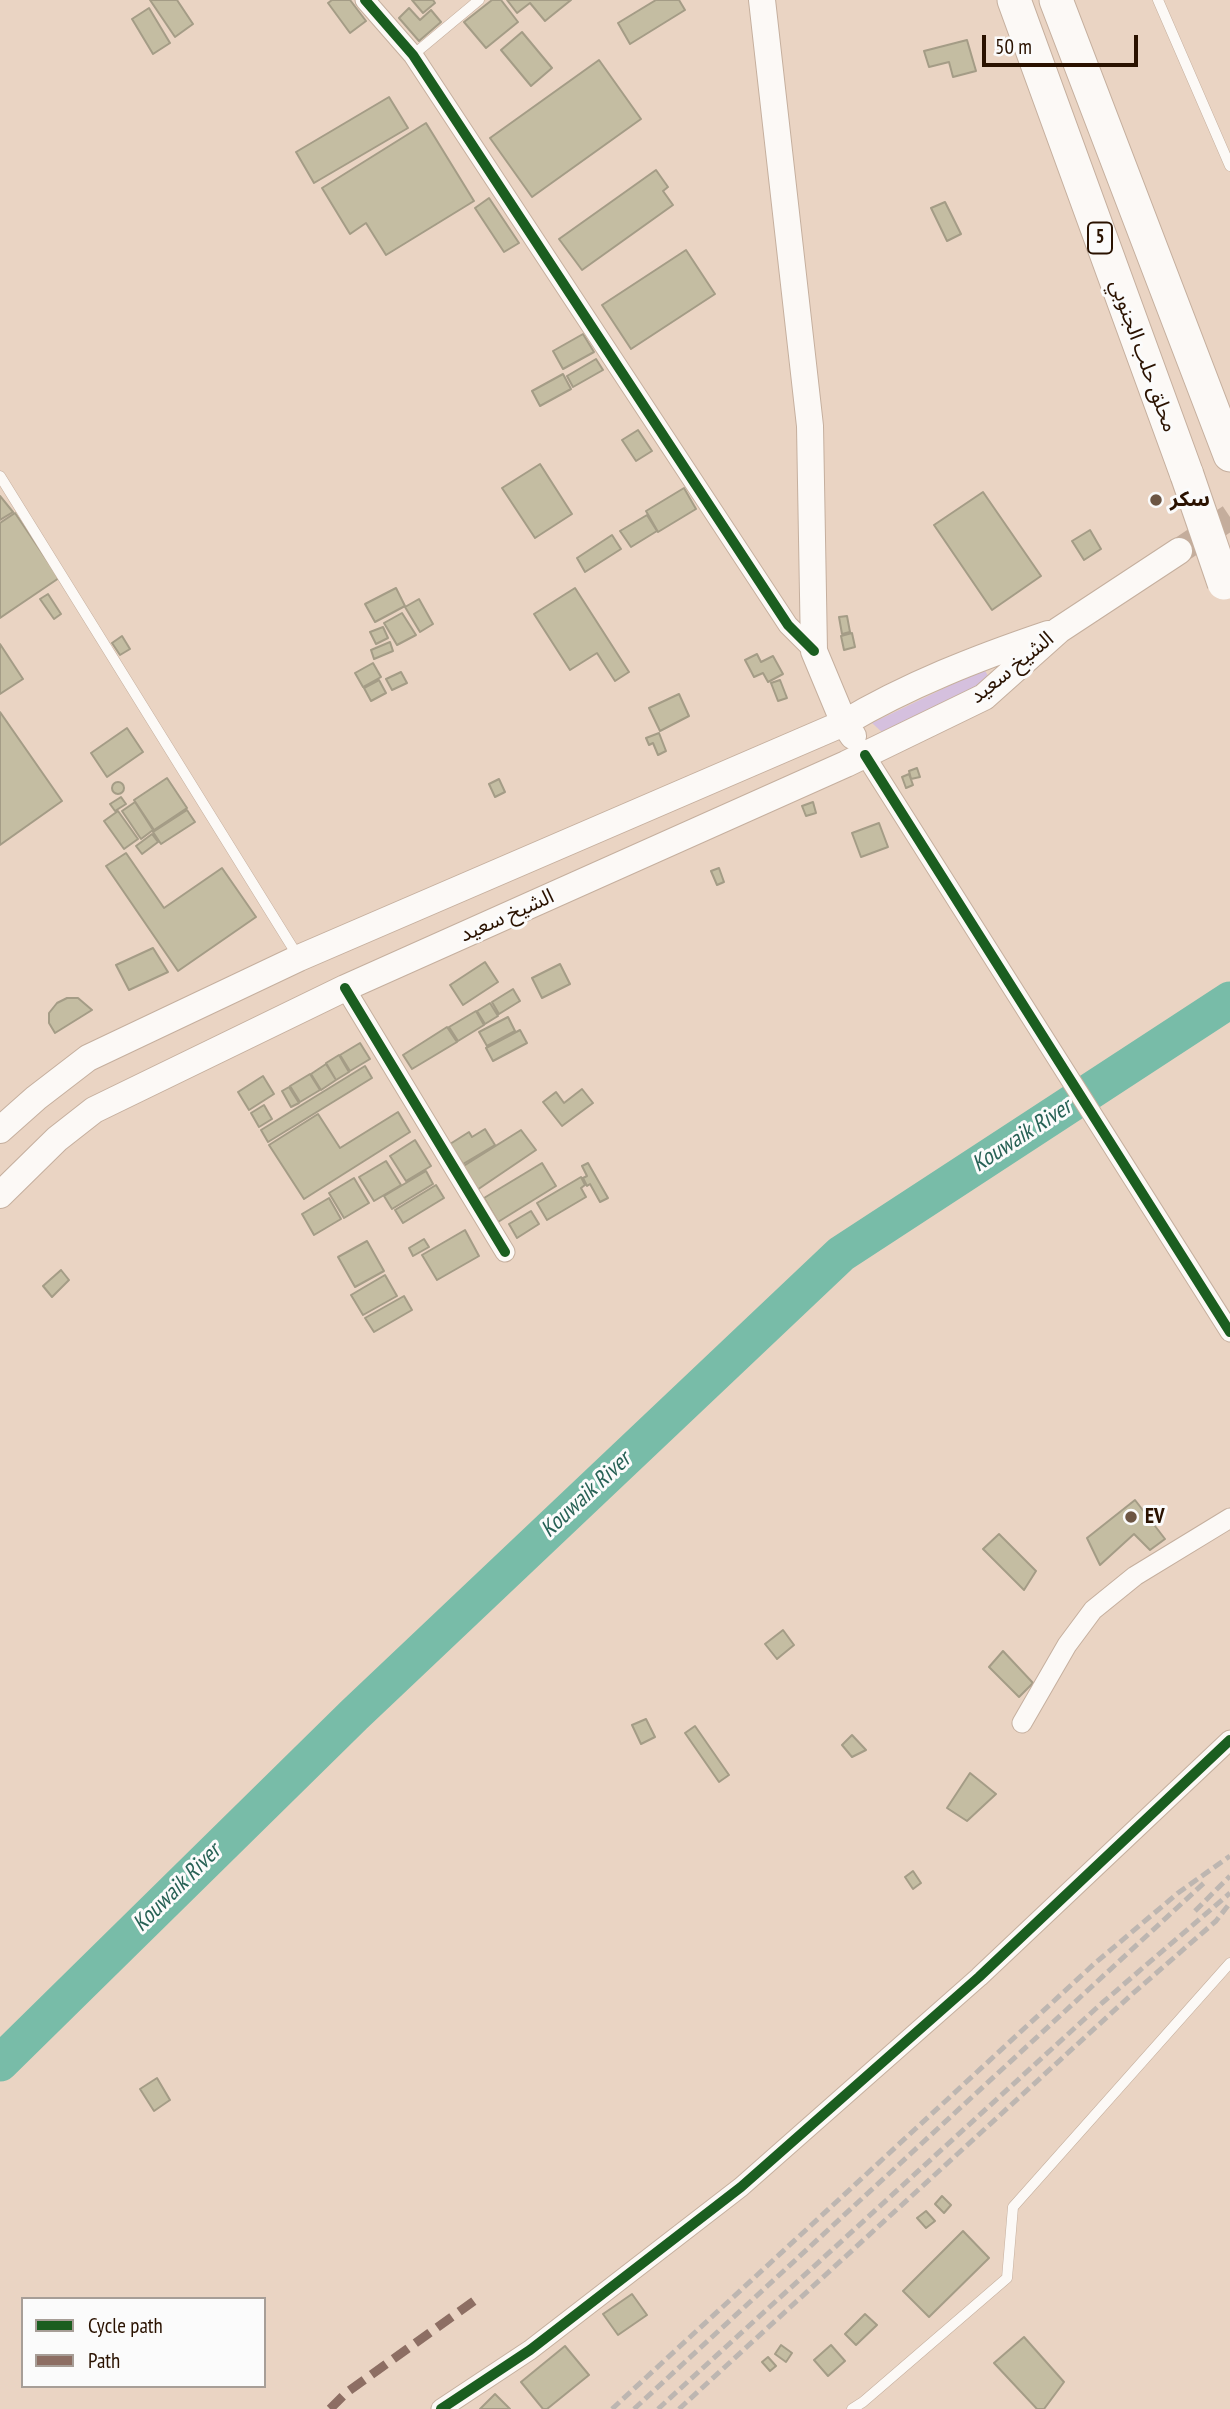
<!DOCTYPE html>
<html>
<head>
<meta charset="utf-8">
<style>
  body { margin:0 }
  #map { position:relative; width:1230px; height:2409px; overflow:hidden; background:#ead4c3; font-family:"PT Sans Narrow",sans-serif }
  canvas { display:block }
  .legend { position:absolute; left:21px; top:2297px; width:245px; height:91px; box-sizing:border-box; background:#fbfbfb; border:2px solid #a79e97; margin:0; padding:9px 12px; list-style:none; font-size:21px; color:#2a1200 }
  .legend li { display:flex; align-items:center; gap:14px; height:35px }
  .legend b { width:35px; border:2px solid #a79e97 }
  .scale { position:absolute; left:982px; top:35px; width:156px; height:32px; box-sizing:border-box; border:4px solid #2a1200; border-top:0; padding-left:9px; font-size:21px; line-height:24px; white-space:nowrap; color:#2a1200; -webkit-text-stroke:5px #fbfbfb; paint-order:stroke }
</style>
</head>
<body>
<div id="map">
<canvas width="1230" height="2409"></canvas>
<ul class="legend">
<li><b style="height:9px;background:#1b5e20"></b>Cycle path</li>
<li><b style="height:9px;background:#8d6e63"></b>Path</li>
</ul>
<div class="scale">50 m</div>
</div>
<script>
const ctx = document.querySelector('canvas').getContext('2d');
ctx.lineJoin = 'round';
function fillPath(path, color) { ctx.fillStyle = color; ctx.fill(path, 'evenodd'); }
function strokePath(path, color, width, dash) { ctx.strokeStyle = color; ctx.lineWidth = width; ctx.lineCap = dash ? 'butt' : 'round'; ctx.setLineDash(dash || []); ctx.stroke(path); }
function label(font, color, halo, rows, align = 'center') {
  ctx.font = font + ' "PT Sans Narrow","Noto Sans Arabic",sans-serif'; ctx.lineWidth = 6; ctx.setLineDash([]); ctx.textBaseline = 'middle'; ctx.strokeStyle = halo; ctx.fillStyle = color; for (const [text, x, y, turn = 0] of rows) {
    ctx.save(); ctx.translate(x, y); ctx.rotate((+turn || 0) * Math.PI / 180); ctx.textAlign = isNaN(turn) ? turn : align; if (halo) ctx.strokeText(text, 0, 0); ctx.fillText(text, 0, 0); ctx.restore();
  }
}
fillPath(new Path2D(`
  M 984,669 L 990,679 L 963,696 L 885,735 L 872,723 Z`), '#d5c0de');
strokePath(new Path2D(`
  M 0,2063 L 354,1715 L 841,1254 L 1230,1000`), '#78bca8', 37);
const building = new Path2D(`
  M 150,0 L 177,0 L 193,24 L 175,37 Z
  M 332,0 L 350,0 L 366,21 L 350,33 L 328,3 Z
  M 412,0 L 433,0 L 435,3 L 423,13 Z
  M 492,0 L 501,0 L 518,22 L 486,48 L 464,22 Z
  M 507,0 L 571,0 L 545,21 L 530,3 L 517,13 Z
  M 656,0 L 679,0 L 685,10 L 630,44 L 618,23 Z
  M 149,8 L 170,43 L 153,54 L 132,19 Z
  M 409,8 L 420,20 L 431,10 L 441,22 L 419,41 L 399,18 Z
  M 522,32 L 552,68 L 531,86 L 501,50 Z
  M 967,40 L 976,71 L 953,77 L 949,62 L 929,67 L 924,51 Z
  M 599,60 L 641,119 L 532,197 L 490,138 Z
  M 389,97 L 408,128 L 314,183 L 296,152 Z
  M 426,123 L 474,201 L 386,255 L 366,223 L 350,234 L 322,188 Z
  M 656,170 L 668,187 L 663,191 L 673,205 L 582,270 L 559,239 Z
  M 489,198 L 519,243 L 504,252 L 475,208 Z
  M 945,202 L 961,234 L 947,241 L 931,208 Z
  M 686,250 L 715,294 L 631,349 L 602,305 Z
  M 583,334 L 594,352 L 563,369 L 553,351 Z
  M 596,359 L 603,370 L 573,387 L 567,376 Z
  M 563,374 L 571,389 L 540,406 L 532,391 Z
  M 638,430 L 652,451 L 636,461 L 622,440 Z
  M 540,464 L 572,514 L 535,538 L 502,488 Z
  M 684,488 L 696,509 L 658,532 L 646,511 Z
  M 983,492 L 1041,576 L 992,610 L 934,525 Z
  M 0,496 L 13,512 L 0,520 Z
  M 15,513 L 59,578 L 0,618 L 0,523 Z
  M 647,515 L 657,531 L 631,547 L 620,531 Z
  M 1090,530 L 1101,549 L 1084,560 L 1072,541 Z
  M 612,535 L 621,549 L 585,572 L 577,558 Z
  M 396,588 L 405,606 L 375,622 L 365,604 Z
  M 575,588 L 629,672 L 615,681 L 597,653 L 570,670 L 534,614 Z
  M 48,594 L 61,614 L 54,619 L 40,599 Z
  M 419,599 L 433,624 L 420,632 L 405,607 Z
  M 402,613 L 416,635 L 397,645 L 384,623 Z
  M 847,616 L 850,632 L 842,634 L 839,617 Z
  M 383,627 L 388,638 L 376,644 L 370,632 Z
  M 852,633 L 855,647 L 844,650 L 841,636 Z
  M 122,636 L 130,649 L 120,655 L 112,643 Z
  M 390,642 L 393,651 L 374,659 L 371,650 Z
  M 0,644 L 23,679 L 0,694 Z
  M 757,654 L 761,662 L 773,656 L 783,674 L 768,682 L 763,673 L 754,677 L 745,660 Z
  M 373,663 L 381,677 L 363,687 L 355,673 Z
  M 401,672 L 407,683 L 392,690 L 386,679 Z
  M 379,680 L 386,693 L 371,701 L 364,688 Z
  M 780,680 L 787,698 L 778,701 L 771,683 Z
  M 679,694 L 689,716 L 660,731 L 649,708 Z
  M 0,712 L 62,801 L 0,845 Z
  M 127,728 L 143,752 L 107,777 L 91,753 Z
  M 659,733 L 666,751 L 658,755 L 653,743 L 649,745 L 646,738 Z
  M 917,768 L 920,777 L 911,779 L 909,771 Z
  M 909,774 L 913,785 L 906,788 L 902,777 Z
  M 167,778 L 187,808 L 154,830 L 134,800 Z
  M 499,779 L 505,792 L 495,797 L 489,784 Z
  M112 788a6 6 0 1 1 12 0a6 6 0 1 1-12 0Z
  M 121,797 L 126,804 L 115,811 L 110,804 Z
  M 135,802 L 153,830 L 141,839 L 122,811 Z
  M 813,802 L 816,813 L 806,816 L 802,806 Z
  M 187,810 L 195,822 L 161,844 L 153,832 Z
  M 118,811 L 138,839 L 124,849 L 104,821 Z
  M 879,823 L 888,847 L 861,857 L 852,833 Z
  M 152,834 L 158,842 L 142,854 L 136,846 Z
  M 126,853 L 164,908 L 222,868 L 256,917 L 178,971 L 106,866 Z
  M 719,868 L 724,882 L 717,885 L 711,871 Z
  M 153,948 L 168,972 L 129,990 L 116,965 Z
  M 485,962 L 498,982 L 463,1005 L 450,985 Z
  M 560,964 L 570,984 L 542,998 L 532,978 Z
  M 513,989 L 520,1001 L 499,1014 L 492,1002 Z
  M 67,998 L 78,998 L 92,1010 L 55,1033 L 49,1023 L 49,1013 L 57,1003 Z
  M 490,1003 L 498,1016 L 485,1024 L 477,1011 Z
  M 476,1011 L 484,1025 L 458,1041 L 449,1027 Z
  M 508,1017 L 515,1031 L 487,1046 L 479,1032 Z
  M 447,1027 L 457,1042 L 412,1069 L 403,1055 Z
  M 520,1030 L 527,1043 L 493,1061 L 486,1048 Z
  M 360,1043 L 370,1059 L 350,1071 L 340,1055 Z
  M 339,1055 L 349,1072 L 336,1080 L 326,1063 Z
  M 326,1064 L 336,1080 L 321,1090 L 311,1074 Z
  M 365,1066 L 372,1078 L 268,1142 L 261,1130 Z
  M 310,1074 L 320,1090 L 300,1102 L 290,1086 Z
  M 263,1076 L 274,1094 L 249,1110 L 238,1092 Z
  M 289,1087 L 299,1103 L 291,1107 L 282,1091 Z
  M 582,1089 L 593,1103 L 562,1126 L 543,1102 L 556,1092 L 564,1103 Z
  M 264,1105 L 272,1119 L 259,1127 L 251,1113 Z
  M 398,1112 L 410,1132 L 304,1199 L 269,1145 L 318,1114 L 340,1148 Z
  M 485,1129 L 495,1145 L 463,1164 L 450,1144 L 469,1132 L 472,1137 Z
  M 521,1130 L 536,1150 L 477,1190 L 462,1167 Z
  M 415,1140 L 431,1166 L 406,1181 L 390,1156 Z
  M 386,1161 L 401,1185 L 374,1201 L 359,1177 Z
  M 542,1163 L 556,1186 L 498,1222 L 484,1198 Z
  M 588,1163 L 608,1198 L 600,1202 L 590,1184 L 587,1186 L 583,1178 L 587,1176 L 582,1166 Z
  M 426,1171 L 433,1184 L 392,1209 L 384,1196 Z
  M 581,1177 L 585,1185 L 581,1188 L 586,1197 L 547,1220 L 537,1203 Z
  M 354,1178 L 369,1203 L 344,1218 L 329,1193 Z
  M 436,1185 L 444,1198 L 403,1223 L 395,1210 Z
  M 329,1198 L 341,1219 L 314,1235 L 302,1214 Z
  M 531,1211 L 539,1224 L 517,1238 L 509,1224 Z
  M 465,1230 L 479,1256 L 437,1280 L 422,1255 Z
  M 424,1239 L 429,1247 L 413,1256 L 409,1248 Z
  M 367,1241 L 384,1271 L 355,1287 L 338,1257 Z
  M 61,1270 L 69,1280 L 52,1297 L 43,1286 Z
  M 385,1275 L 397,1296 L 363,1315 L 351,1295 Z
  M 404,1296 L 412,1310 L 374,1332 L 365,1318 Z
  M 1135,1500 L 1165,1539 L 1150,1550 L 1134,1534 L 1100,1565 L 1087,1538 Z
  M 999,1534 L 1036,1571 L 1024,1590 L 983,1549 Z
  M 783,1630 L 794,1645 L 777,1659 L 765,1644 Z
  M 1003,1651 L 1033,1683 L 1019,1697 L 989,1667 Z
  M 646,1719 L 655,1737 L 641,1744 L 632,1725 Z
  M 695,1726 L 729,1775 L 719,1782 L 685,1733 Z
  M 852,1735 L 866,1750 L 852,1757 L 842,1745 Z
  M 970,1773 L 996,1794 L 967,1821 L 947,1808 Z
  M 913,1871 L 921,1883 L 913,1889 L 905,1877 Z
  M 157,2078 L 170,2100 L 154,2111 L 140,2089 Z
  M 942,2196 L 951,2205 L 944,2213 L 935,2204 Z
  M 926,2211 L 935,2221 L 926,2228 L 917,2218 Z
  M 963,2231 L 989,2258 L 929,2317 L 903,2291 Z
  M 632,2294 L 647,2315 L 618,2335 L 603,2314 Z
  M 865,2314 L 877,2325 L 856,2345 L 845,2334 Z
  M 1024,2337 L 1064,2382 L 1044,2409 L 1037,2409 L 994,2363 Z
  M 781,2345 L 792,2353 L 786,2362 L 775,2354 Z
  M 831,2345 L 845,2361 L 828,2376 L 814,2360 Z
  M 565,2346 L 589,2375 L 547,2409 L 543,2409 L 521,2382 Z
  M 768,2357 L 776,2366 L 770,2371 L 762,2362 Z
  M 495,2394 L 510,2409 L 480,2409 Z`);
fillPath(building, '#c4bda2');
strokePath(building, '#a49c86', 2);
strokePath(new Path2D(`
  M 1179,551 L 1230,517`), '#c4ad9c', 26, [26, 13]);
const lane = new Path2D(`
  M 1158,0 L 1230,166
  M 413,55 L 479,0
  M 0,476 L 299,958
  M 852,2409 L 863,2402 L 1007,2278 L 1013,2207 L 1230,1963`);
const street = new Path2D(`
  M 365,0 L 413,55 L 788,625 L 814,651
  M 865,755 L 1230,1332
  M 345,988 L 505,1252
  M 1022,1723 L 1067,1645 L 1093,1610 L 1135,1576 L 1230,1518
  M 441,2409 L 530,2350 L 741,2187 L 979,1977 L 1230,1740`);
const secondary = new Path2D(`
  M 762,0 L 810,426 L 814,651 L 844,723 L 853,736
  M 0,1130 L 36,1098 L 88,1058 L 299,958 L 844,723 C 908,685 977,658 1048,634
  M 0,1195 L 57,1139 L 94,1110 L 345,988 L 846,764 L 984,697 L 1059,630 L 1179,551`);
const highway = new Path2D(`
  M 1014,0 L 1187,475
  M 1056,0 L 1230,455`);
strokePath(lane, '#c5af9e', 11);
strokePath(street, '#c5af9e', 21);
strokePath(secondary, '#c5af9e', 28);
strokePath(highway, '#c5af9e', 35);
strokePath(lane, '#fcf9f6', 10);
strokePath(street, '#fcf9f6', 19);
strokePath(secondary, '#fcf9f6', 26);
strokePath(highway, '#fcf9f6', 33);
strokePath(new Path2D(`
  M 1195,1911 L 1230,1876
  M 612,2409 L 1094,1964 L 1178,1893 L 1230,1856
  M 634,2409 L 1205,1882
  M 658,2409 L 1102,2003 L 1230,1893
  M 679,2409 L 1130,1996 L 1216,1921 L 1230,1903`), '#bdb6b1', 5, [10, 5]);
const highwayBridge = new Path2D(`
  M 1187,475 L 1224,583`);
strokePath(highwayBridge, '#c5af9e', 35, []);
strokePath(highwayBridge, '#fcf9f6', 33);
strokePath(new Path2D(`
  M 330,2409 L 346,2393 L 474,2301`), '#8d6e63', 9, [18, 9]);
strokePath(new Path2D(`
  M 365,0 L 413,55 L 788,625 L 814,651
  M 865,755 L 1230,1332
  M 345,988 L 505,1252
  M 441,2409 L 530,2350 L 741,2187 L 979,1977 L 1230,1740`), '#1b5e20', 10);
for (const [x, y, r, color] of [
  [1156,500,7,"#6d5644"],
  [1131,1517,7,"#6d5644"]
]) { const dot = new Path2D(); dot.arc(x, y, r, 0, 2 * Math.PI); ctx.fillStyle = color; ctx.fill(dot); strokePath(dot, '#fbfbfb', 2.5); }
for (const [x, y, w] of [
  [1100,238,24]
]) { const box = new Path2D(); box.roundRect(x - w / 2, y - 15.5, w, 31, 5); ctx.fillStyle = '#fbfbfb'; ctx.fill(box); strokePath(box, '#2a1200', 2); }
label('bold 19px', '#2a1200', null, [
  ["5",1100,238]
]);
label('21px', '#2a1200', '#fbfbfb', [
  ["محلق حلب الجنوبي",1143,356,70],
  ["الشيخ سعيد",1012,668,-39],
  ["الشيخ سعيد",507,916,-24]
]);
label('bold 21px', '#2a1200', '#fbfbfb', [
  ["سكر",1170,500],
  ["EV",1145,1517]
], 'left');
label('italic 23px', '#276155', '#fbfbfb', [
  ["Kouwaik River",1022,1136,-33],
  ["Kouwaik River",586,1495,-43],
  ["Kouwaik River",177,1888,-45]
]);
</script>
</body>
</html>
